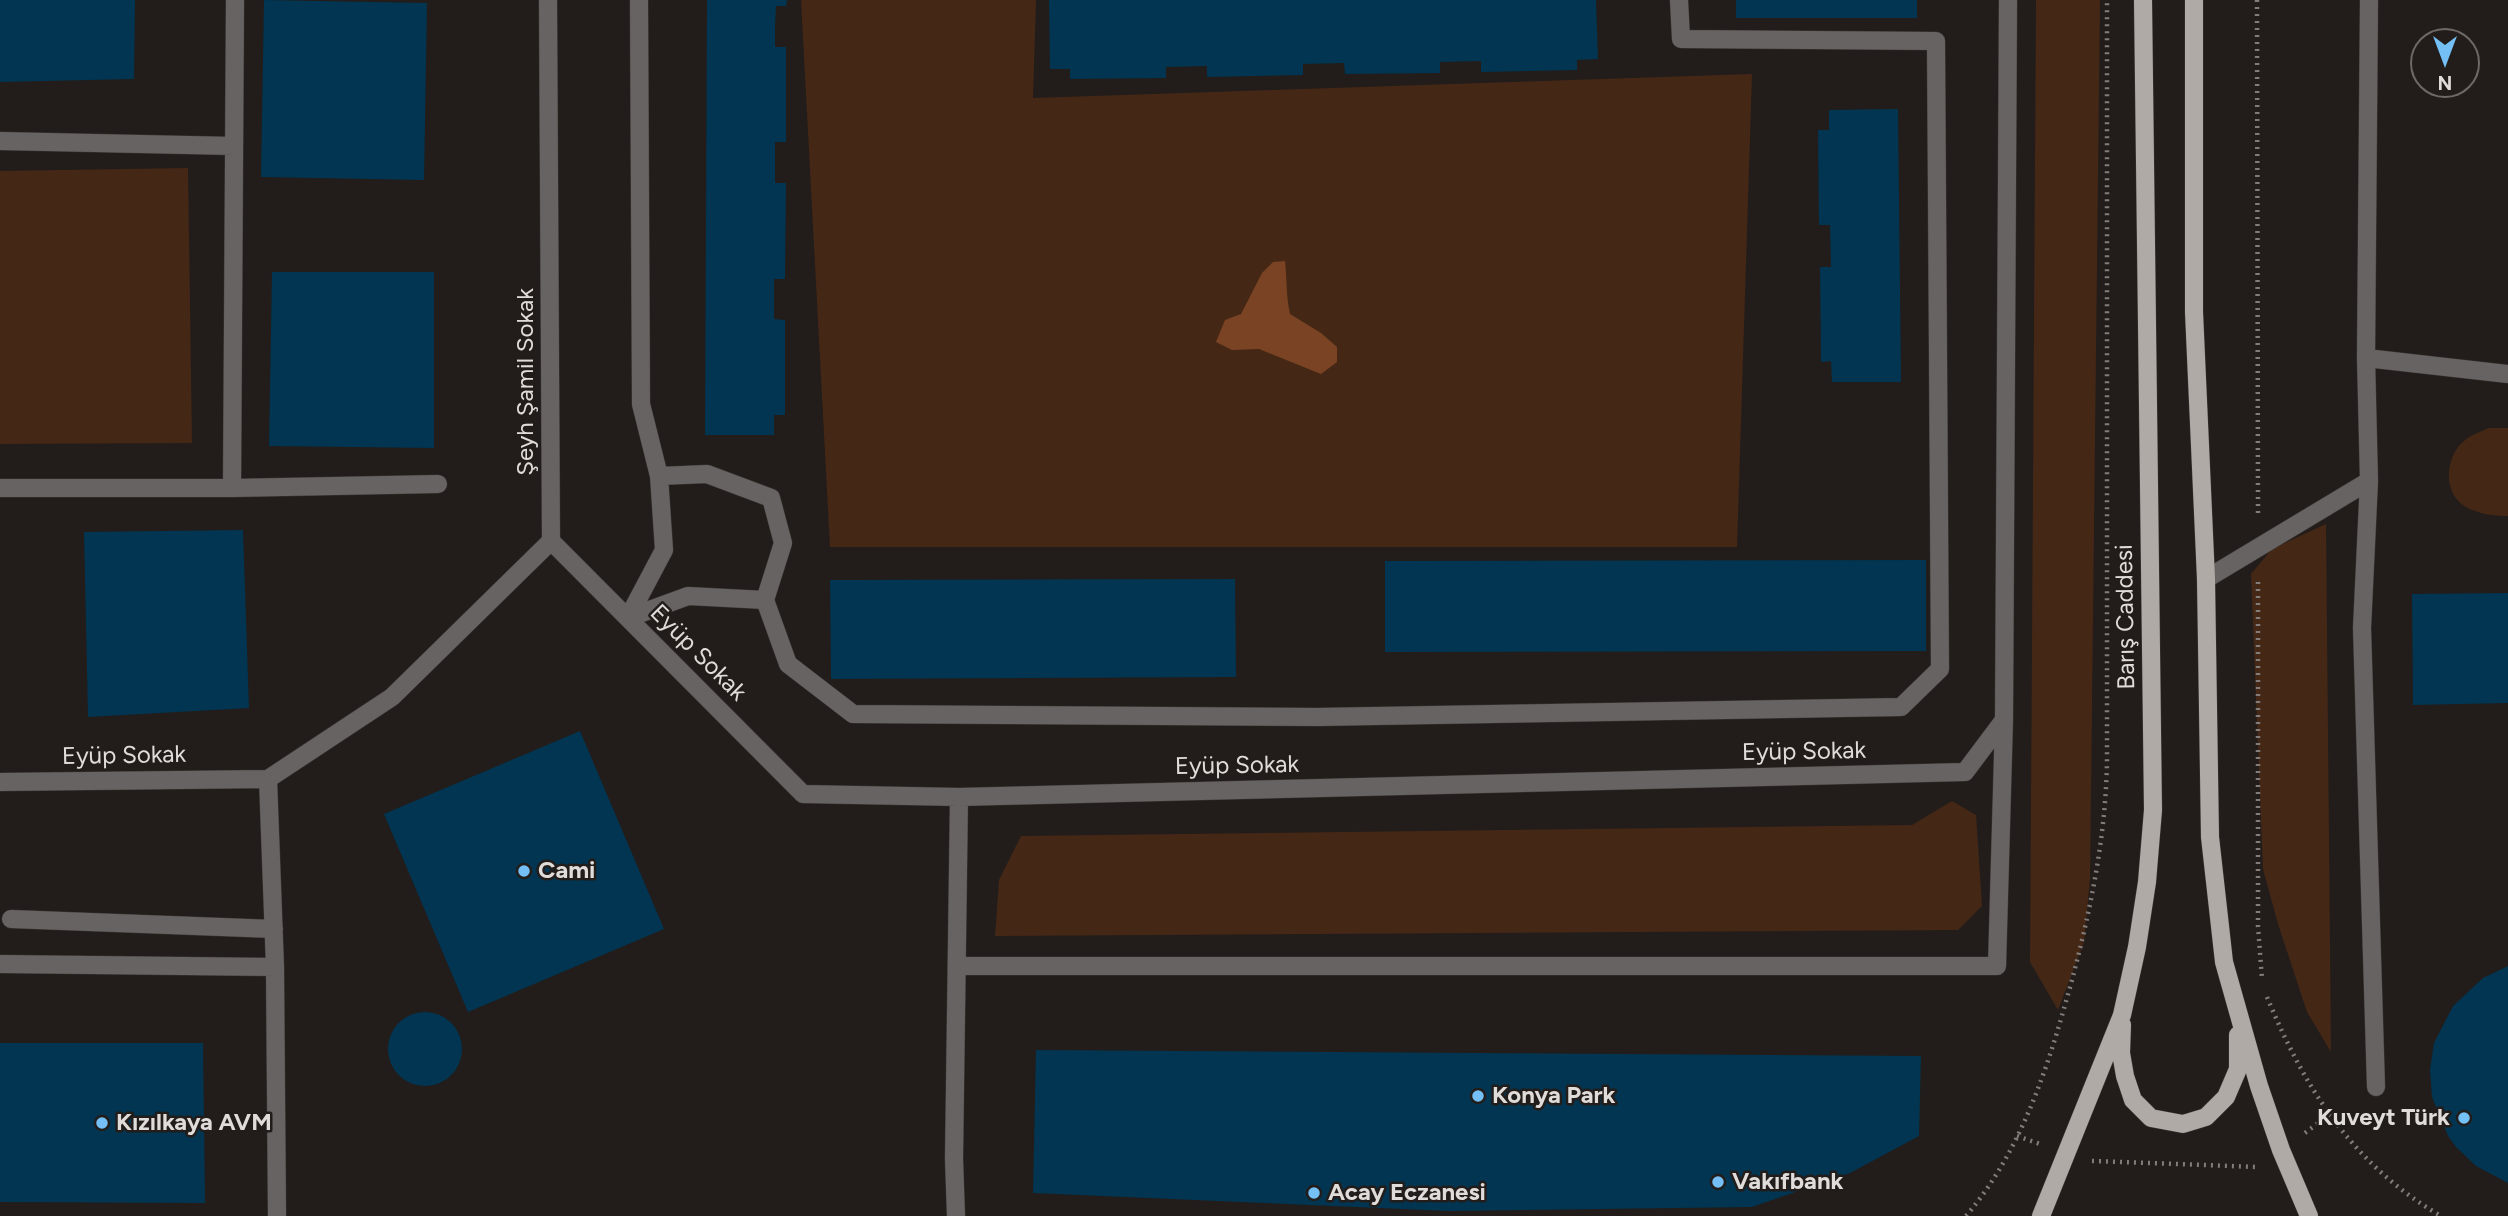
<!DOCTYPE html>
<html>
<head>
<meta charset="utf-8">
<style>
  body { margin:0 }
  #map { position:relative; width:2508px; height:1216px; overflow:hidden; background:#221d1a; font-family:Figtree,sans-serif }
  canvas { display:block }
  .north { position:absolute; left:2410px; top:28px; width:70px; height:70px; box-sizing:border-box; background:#221d1a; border:2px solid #6e6967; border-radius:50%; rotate:180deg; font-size:19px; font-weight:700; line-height:28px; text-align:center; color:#e0dcda }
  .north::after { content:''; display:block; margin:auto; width:24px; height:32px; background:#74c0f6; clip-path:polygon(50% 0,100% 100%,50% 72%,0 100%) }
</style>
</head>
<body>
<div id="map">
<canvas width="2508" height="1216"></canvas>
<div class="north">N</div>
</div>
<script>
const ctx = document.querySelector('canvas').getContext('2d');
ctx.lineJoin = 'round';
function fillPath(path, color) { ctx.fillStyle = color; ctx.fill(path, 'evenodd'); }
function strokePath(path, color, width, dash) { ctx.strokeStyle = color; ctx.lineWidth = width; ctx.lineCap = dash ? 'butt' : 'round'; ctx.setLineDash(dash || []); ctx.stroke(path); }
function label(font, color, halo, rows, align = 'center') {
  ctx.font = font + ' Figtree,sans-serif'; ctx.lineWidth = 5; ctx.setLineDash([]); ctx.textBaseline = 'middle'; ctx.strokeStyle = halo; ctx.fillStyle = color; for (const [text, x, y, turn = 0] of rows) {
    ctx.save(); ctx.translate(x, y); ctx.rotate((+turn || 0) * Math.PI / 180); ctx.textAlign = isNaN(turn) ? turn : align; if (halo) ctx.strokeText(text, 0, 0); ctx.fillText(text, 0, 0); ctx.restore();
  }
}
fillPath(new Path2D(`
  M 801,0 L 1036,0 L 1033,98 L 1752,74 L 1737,547 L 830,547 Z
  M 2036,0 L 2100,0 L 2090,879 L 2084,942 L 2058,1010 L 2030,962 Z
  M 188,168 L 192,443 L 0,444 L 0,171 Z
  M 2488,428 L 2508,428 L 2508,516 C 2493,516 2479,514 2466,507 C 2442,493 2445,457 2464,441 C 2470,435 2481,432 2488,428 Z
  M 2326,524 L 2331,1052 L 2307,1012 L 2278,924 L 2263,869 L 2251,574 L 2272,549 Z
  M 1952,801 L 1976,815 L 1982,906 L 1958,930 L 995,936 L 999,880 L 1021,836 L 1912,825 Z`), '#452716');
fillPath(new Path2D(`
  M 1285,261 C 1287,279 1286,297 1290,314 L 1321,333 L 1337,347 L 1337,362 L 1321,374 L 1259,349 L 1232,350 L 1216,342 L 1225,320 L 1241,314 L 1262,273 L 1273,262 Z`), '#7a4323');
fillPath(new Path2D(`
  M 0,0 L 135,0 L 134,79 L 0,82 Z
  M 264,0 L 427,3 L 424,180 L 261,177 Z
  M 707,0 L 787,0 L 786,6 L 776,6 L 775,26 L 775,47 L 786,47 L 786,142 L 775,142 L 775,183 L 786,183 L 785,279 L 774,279 L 774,319 L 785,320 L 785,415 L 774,415 L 774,435 L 705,435 Z
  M 1049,0 L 1596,0 L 1598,59 L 1577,60 L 1577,70 L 1481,72 L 1481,61 L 1440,62 L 1440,73 L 1345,74 L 1344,63 L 1303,64 L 1303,75 L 1207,77 L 1207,66 L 1166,67 L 1166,78 L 1070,79 L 1070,69 L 1050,69 Z
  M 1736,0 L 1917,0 L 1917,18 L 1736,18 Z
  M 1898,109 L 1901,382 L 1832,382 L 1831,361 L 1821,362 L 1820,267 L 1831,267 L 1830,225 L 1819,225 L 1818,130 L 1829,130 L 1829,110 Z
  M 272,272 L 434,272 L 434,448 L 269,446 Z
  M 243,530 L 249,708 L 88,717 L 84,532 Z
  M 1926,560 L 1926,651 L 1385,652 L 1385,561 Z
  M 1235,579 L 1236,677 L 831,679 L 830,580 Z
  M 2508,593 L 2508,703 L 2413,705 L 2412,594 Z
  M 580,731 L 664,929 L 468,1012 L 384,814 Z
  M 2508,966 L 2508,1183 L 2476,1166 L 2456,1147 L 2448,1136 L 2432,1097 L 2430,1070 L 2434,1043 L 2453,1006 L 2483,978 Z
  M388 1049a37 37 0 1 1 74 0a37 37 0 1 1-74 0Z
  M 0,1043 L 203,1043 L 205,1203 L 0,1202 Z
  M 1036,1050 L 1921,1056 L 1919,1136 L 1850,1173 L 1752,1207 L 1449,1211 L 1033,1193 Z`), '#023551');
const minor = new Path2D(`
  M 2369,0 L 2366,358 L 2369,481 L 2362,628 L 2376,1087
  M 0,141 L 234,146
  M 2366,358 L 2508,374
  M 659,476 L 707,474 L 771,498 L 783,543 L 765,600
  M 0,488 L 232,488 L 235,0
  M 232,488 L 438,484
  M 551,541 L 803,794 L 959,797 L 1965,772 L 2004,720
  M 2206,579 L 2369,481
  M 628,618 L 688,596 L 765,600 L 788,664 L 853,714 L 1317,717 L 1901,707 L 1940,669 L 1936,41 L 1681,39 L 1679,0
  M 628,618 L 664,550 L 659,476 L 641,404 L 639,0
  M 268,779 L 275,967 L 277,1216
  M 0,782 L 268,779 L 392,697 L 551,541 L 548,0
  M 11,919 L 274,929
  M 0,964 L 275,967
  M 957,966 L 1997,966 L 2004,720 L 2008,0
  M 956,1216 L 954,1159 L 959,797`);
const major = new Path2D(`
  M 2194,0 L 2194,312 L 2206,579 L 2210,837 L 2224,962 L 2259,1086 L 2281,1150 L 2309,1216
  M 2122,1025 L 2121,1053 L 2125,1076 L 2133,1100 L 2151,1118 L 2183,1124 L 2206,1117 L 2226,1097 L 2238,1069 L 2238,1035
  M 2041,1216 L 2122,1015 L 2137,947 L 2147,882 L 2153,810 L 2143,0`);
strokePath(minor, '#3d3835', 19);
strokePath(major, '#3d3835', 19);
strokePath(new Path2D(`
  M 2257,0 L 2258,514
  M 2258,582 L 2258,926 L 2262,979
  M 2267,997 C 2305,1089 2353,1165 2441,1216
  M 2305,1133 L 2329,1115
  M 2017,1136 L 2040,1144
  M 2092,1161 L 2258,1167
  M 1966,1216 C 2023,1149 2049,1064 2072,980 C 2091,908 2106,835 2107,760 L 2107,0`), '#827d7b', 4.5, [2, 5]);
strokePath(minor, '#666362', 18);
strokePath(major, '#b0aaa6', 18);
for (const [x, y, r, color] of [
  [524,871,7,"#74c0f6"],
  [1478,1096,7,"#74c0f6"],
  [2464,1118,7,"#74c0f6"],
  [102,1123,7,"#74c0f6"],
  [1718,1182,7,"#74c0f6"],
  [1314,1193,7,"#74c0f6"]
]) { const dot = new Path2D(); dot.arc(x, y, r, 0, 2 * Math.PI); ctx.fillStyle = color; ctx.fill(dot); strokePath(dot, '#221d1a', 2.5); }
label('24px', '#e0dcda', '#221d1a', [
  ["Şeyh Şamil Sokak",526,382,-90],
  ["Barış Caddesi",2126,617,-91],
  ["Eyüp Sokak",698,653,45],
  ["Eyüp Sokak",1804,752,-1],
  ["Eyüp Sokak",124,756,-1],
  ["Eyüp Sokak",1237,766,-1]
]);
label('bold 24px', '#e0dcda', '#221d1a', [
  ["Cami",538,871],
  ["Konya Park",1492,1096],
  ["Kuveyt Türk",2450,1118,"right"],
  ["Kızılkaya AVM",116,1123],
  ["Vakıfbank",1732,1182],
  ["Acay Eczanesi",1328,1193]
], 'left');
</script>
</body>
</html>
